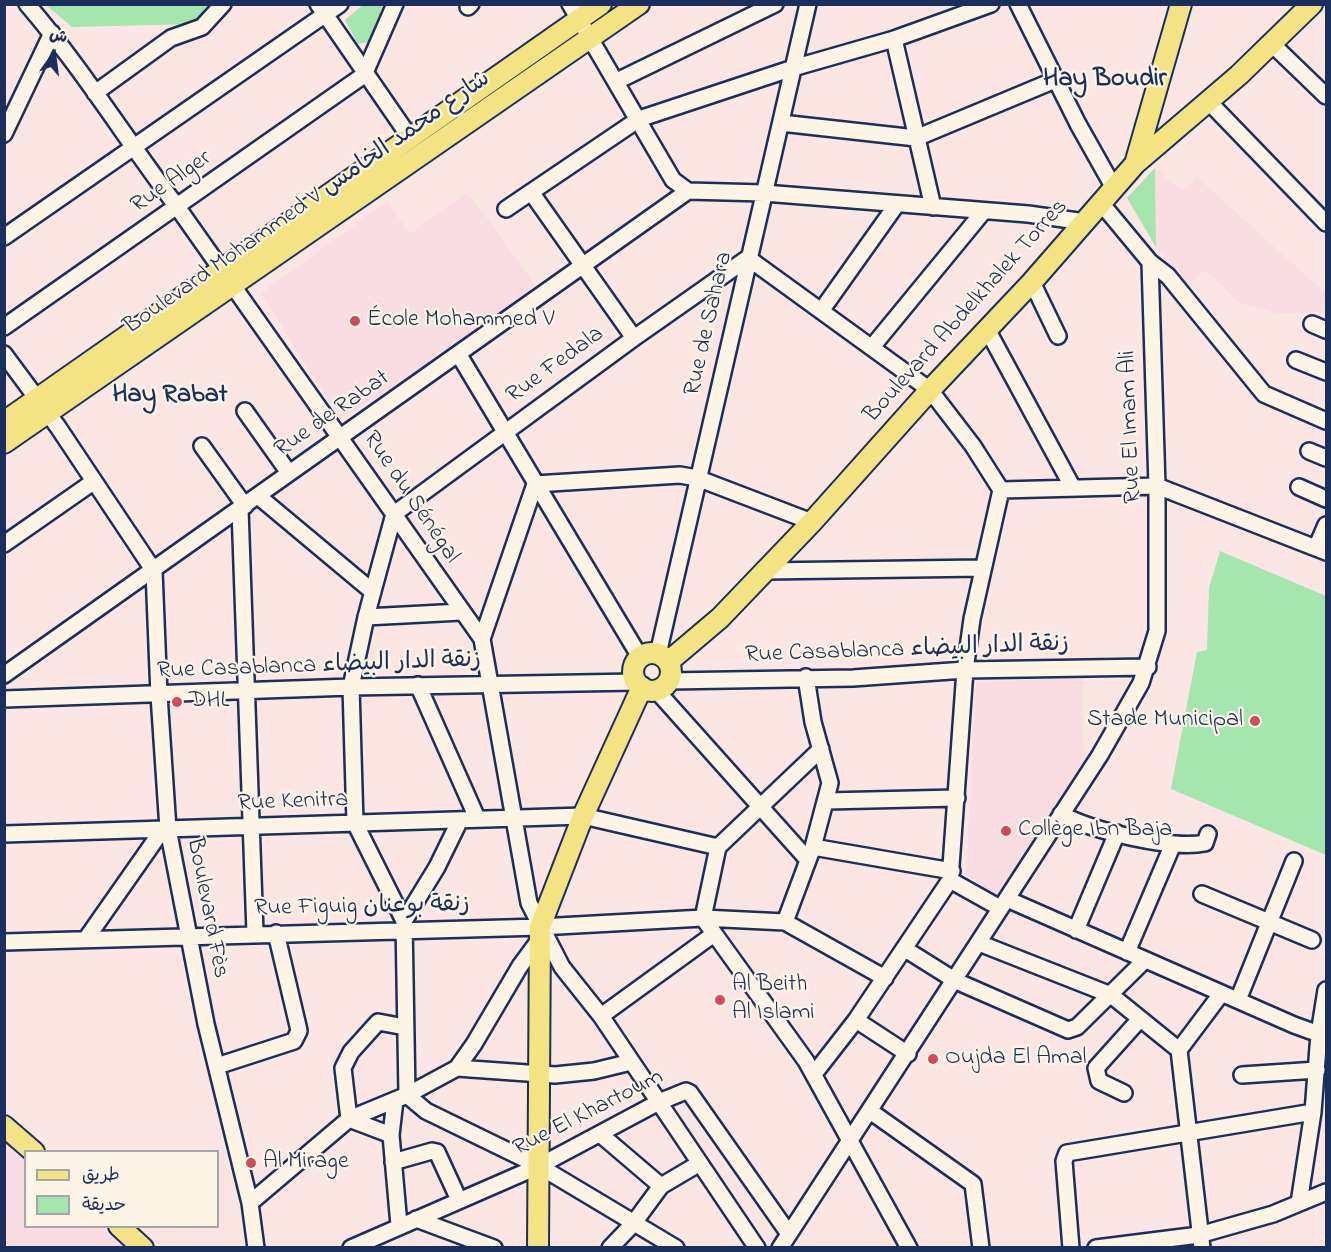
<!DOCTYPE html>
<html>
<head>
<meta charset="utf-8">
<style>
  body { margin:0 }
  #map { position:relative; width:1331px; height:1252px; overflow:hidden; background:#fbe6e4; font-family:"Indie Flower","Playpen Sans Arabic",sans-serif }
  canvas { display:block }
  .frame { position:absolute; inset:0; border:6px solid #1b2f5e; pointer-events:none }
  .legend { position:absolute; left:24px; top:1150px; width:195px; height:78px; box-sizing:border-box; background:#fcf5e5; border:2px solid #a2a6af; margin:0; padding:8px 10px; list-style:none; font-size:18px; color:#1b2f5e }
  .legend li { display:flex; align-items:center; gap:12px; height:30px }
  .legend b { width:30px; border:2px solid #a2a6af }
  .north { position:absolute; left:24px; top:24px; width:60px; height:60px; -webkit-text-stroke:4px #fcf5e5; paint-order:stroke; rotate:14deg; font-size:16px; font-weight:700; line-height:24px; text-align:center; color:#1b2f5e }
  .north::after { content:''; display:block; margin:auto; width:21px; height:27px; background:#1b2f5e; clip-path:polygon(50% 0,100% 100%,50% 72%,0 100%) }
</style>
</head>
<body>
<div id="map">
<canvas width="1331" height="1252"></canvas>
<div class="frame"></div>
<ul class="legend">
<li><b style="height:8px;background:#f4e382"></b>طريق</li>
<li><b style="height:16px;background:#a5e5ae"></b>حديقة</li>
</ul>
<div class="north">ش</div>
</div>
<script>
const ctx = document.querySelector('canvas').getContext('2d');
ctx.lineJoin = 'round';
function fillPath(path, color) { ctx.fillStyle = color; ctx.fill(path, 'evenodd'); }
function strokePath(path, color, width, dash) { ctx.strokeStyle = color; ctx.lineWidth = width; ctx.lineCap = dash ? 'butt' : 'round'; ctx.setLineDash(dash || []); ctx.stroke(path); }
function label(font, color, halo, rows, align = 'center') {
  ctx.font = font + ' "Indie Flower","Playpen Sans Arabic",sans-serif'; ctx.lineWidth = 4.5; ctx.setLineDash([]); ctx.textBaseline = 'middle'; ctx.strokeStyle = halo; ctx.fillStyle = color; for (const [text, x, y, turn = 0] of rows) {
    ctx.save(); ctx.translate(x, y); ctx.rotate((+turn || 0) * Math.PI / 180); ctx.textAlign = isNaN(turn) ? turn : align; if (halo) ctx.strokeText(text, 0, 0); ctx.fillText(text, 0, 0); ctx.restore();
  }
}
fillPath(new Path2D(`
  M 1155,168 L 1182,191 L 1197,177 L 1326,294 L 1326,311 L 1278,314 L 1239,302 L 1205,270 L 1187,287 L 1156,247 Z
  M 466,193 L 492,224 L 536,287 L 453,349 L 354,411 L 339,417 L 261,293 L 387,202 L 410,234 Z
  M 1082,677 L 1084,767 L 1002,901 L 966,874 L 976,683 Z
  M 4,1141 L 25,1159 L 26,1226 L 103,1227 L 127,1247 L 5,1247 Z`), '#fadce3');
fillPath(new Path2D(`
  M 46,5 L 215,5 L 198,24 L 72,27 Z
  M 363,5 L 383,5 L 368,42 L 358,44 L 345,20 Z
  M 1155,168 L 1156,247 L 1127,198 Z
  M 1220,551 L 1326,596 L 1326,855 L 1171,789 L 1197,652 L 1207,650 L 1209,588 Z`), '#a5e5ae');
const minor = new Path2D(`
  M 27,4 C 82,68 127,141 178,208 L 482,639 L 529,903 L 562,967 L 601,1016 L 757,1248
  M 318,4 L 411,139
  M 570,4 L 673,180 L 688,191 L 764,193 L 1028,214 L 1085,222
  M 1018,4 L 1078,124 L 1114,188
  M 468,7 L 471,4
  M 894,39 L 933,207
  M 1271,43 L 1326,96
  M 617,81 L 775,4
  M 95,93 L 171,38 L 202,27 L 223,4
  M 1209,102 L 1326,223
  M 781,123 L 916,138 L 1055,80
  M 4,134 L 52,33
  M 531,192 L 634,338
  M 1101,203 L 1150,262 L 1168,276 L 1264,394 L 1326,421
  M 506,209 L 639,119 L 793,68 L 894,39 L 991,4
  M 4,237 L 340,4
  M 1032,282 L 1058,336
  M 821,311 L 897,204
  M 1312,324 L 1326,330
  M 4,327 L 364,75 L 395,4
  M 988,331 L 1073,488
  M 872,347 L 983,212
  M 4,354 L 58,427 L 154,571 L 159,695 L 168,829 L 206,1024 L 250,1203 L 256,1248
  M 459,355 L 640,657
  M 1296,360 L 1326,372
  M 245,411 L 289,473
  M 202,446 L 245,506
  M 1309,451 L 1326,458
  M 1299,487 L 1326,499
  M 1001,490 L 1157,486 L 1326,552
  M 258,496 L 373,592
  M 240,509 L 255,933
  M 4,544 L 93,482
  M 1316,548 L 1326,525
  M 765,571 L 983,568
  M 366,617 L 461,612
  M 482,639 L 535,484 L 680,475 L 697,478 L 812,522
  M 658,654 L 808,4
  M 4,675 L 688,191
  M 668,681 L 853,678 L 965,670 L 1148,667
  M 418,685 L 477,818
  M 656,690 L 808,860
  M 4,699 L 351,687 L 636,682
  M 821,749 L 718,847 L 703,918 L 806,1061 L 909,1248
  M 826,801 L 957,798
  M 1061,814 C 1090,830 1171,850 1205,843 L 1208,834
  M 4,834 L 583,816 L 718,847
  M 813,847 L 952,871
  M 950,880 L 1000,908
  M 1202,894 L 1312,940
  M 1007,899 L 1294,1025 L 1319,1034 L 1326,1029
  M 404,921 L 437,867 L 460,820
  M 785,922 L 813,847 L 830,783 L 813,722 L 806,677
  M 1076,930 L 1117,833
  M 86,939 L 163,829
  M 4,942 L 540,927 L 703,918 L 785,922 L 885,978
  M 979,943 L 1111,995 L 1179,1050
  M 905,949 L 956,981 L 1068,1030 L 1077,1027 L 1145,960
  M 1127,952 L 1173,844
  M 1238,1000 L 1294,861
  M 601,1016 L 714,934
  M 856,1020 L 908,1054
  M 1179,1050 L 1202,1248
  M 1179,1050 L 1221,994
  M 217,1066 L 294,1041 L 299,1031 L 298,1026 L 276,933
  M 457,1068 L 555,1075 L 594,1071 L 631,1062
  M 814,1074 L 856,1020 L 950,880 L 965,670 L 972,619 L 1001,490
  M 1242,1075 L 1317,1070
  M 1124,1093 L 1099,1081 L 1096,1068 L 1140,1019
  M 407,1095 L 404,921 L 355,823 L 351,687 L 366,617 L 394,514 L 634,338 L 748,258 L 930,390 L 973,446 L 1001,490
  M 407,1095 L 426,1111 L 539,1166 L 676,1248
  M 395,1100 L 391,1135 L 399,1225
  M 870,1111 L 973,1184 L 981,1248
  M 600,1134 L 661,1186
  M 391,1135 L 349,1119 L 343,1068 L 351,1052 L 378,1022 L 405,1027
  M 393,1162 L 432,1151 L 437,1152 L 459,1200
  M 250,1203 L 349,1119 L 407,1095 L 457,1068 L 474,1044 L 520,966 L 540,939
  M 1299,1203 L 1313,1112 L 1319,1034 L 1326,990
  M 416,1219 L 494,1248
  M 351,1248 L 539,1166 L 659,1102 L 686,1091 L 690,1093 L 789,1234
  M 610,1248 L 633,1224 L 661,1186 L 700,1163
  M 780,1248 L 1100,755 L 1141,683 L 1157,631 L 1157,486 L 1150,262
  M 1071,1248 L 1064,1161 L 1067,1153 L 1313,1112
  M 1096,1248 L 1199,1235 L 1273,1214 L 1326,1192`);
const major = new Path2D(`
  M 1135,164 L 1181,4
  M 4,422 L 601,4
  M 4,443 L 639,4
  M633 672a19 19 0 1 1 38 0a19 19 0 1 1-38 0Z
  M 668,662 L 720,618 L 812,522 L 930,390 L 1032,282 L 1135,164 L 1239,75 L 1312,4
  M 4,1126 L 34,1152
  M 119,1226 L 143,1248
  M 538,1248 L 540,927 L 583,816 L 642,687`);
strokePath(minor, '#1b2f5e', 20);
strokePath(major, '#1b2f5e', 24);
strokePath(minor, '#fcf5e5', 15);
strokePath(major, '#f4e382', 20);
for (const [x, y, r, color] of [
  [355,321,6,"#d1495b"],
  [177,702,6,"#d1495b"],
  [1255,721,6,"#d1495b"],
  [1006,831,6,"#d1495b"],
  [720,1000,6,"#d1495b"],
  [933,1059,6,"#d1495b"],
  [251,1163,6,"#d1495b"]
]) { const dot = new Path2D(); dot.arc(x, y, r, 0, 2 * Math.PI); ctx.fillStyle = color; ctx.fill(dot); strokePath(dot, '#fcf5e5', 2); }
label('24px', '#1b2f5e', '#fcf5e5', [
  ["Rue Alger",172,183,-35],
  ["Boulevard Mohammed V شارع محمد الخامس",308,204,-35],
  ["Boulevard Abdelkhalek Torres",967,312,-48],
  ["Rue de Sahara",710,324,-77],
  ["Rue Fedala",556,366,-36],
  ["Rue de Rabat",333,415,-35],
  ["Rue El Imam Ali",1132,427,-92],
  ["Rue du Sénégal",410,498,56],
  ["Rue Casablanca زنقة الدار البيضاء",907,651,-2],
  ["Rue Casablanca زنقة الدار البيضاء",319,667,-2],
  ["Rue Kenitra",293,803,-2],
  ["Boulevard Fès",206,908,79],
  ["Rue Figuig زنقة بوعنان",362,908,-1],
  ["Rue El Khartoum",589,1114,-27]
]);
label('24px', '#1b2f5e', '#fcf5e5', [
  ["École Mohammed V",367,321],
  ["DHL",189,702],
  ["Stade Municipal",1243,721,"right"],
  ["Collège Ibn Baja",1018,831],
  ["Al Beith",732,986],
  ["Al Islami",732,1014],
  ["Oujda El Amal",945,1059],
  ["Al Mirage",263,1163]
], 'left');
label('bold 26px', '#1b2f5e', '#fcf5e5', [
  ["Hay Boudir",1105,81],
  ["Hay Rabat",170,397]
]);
</script>
</body>
</html>
